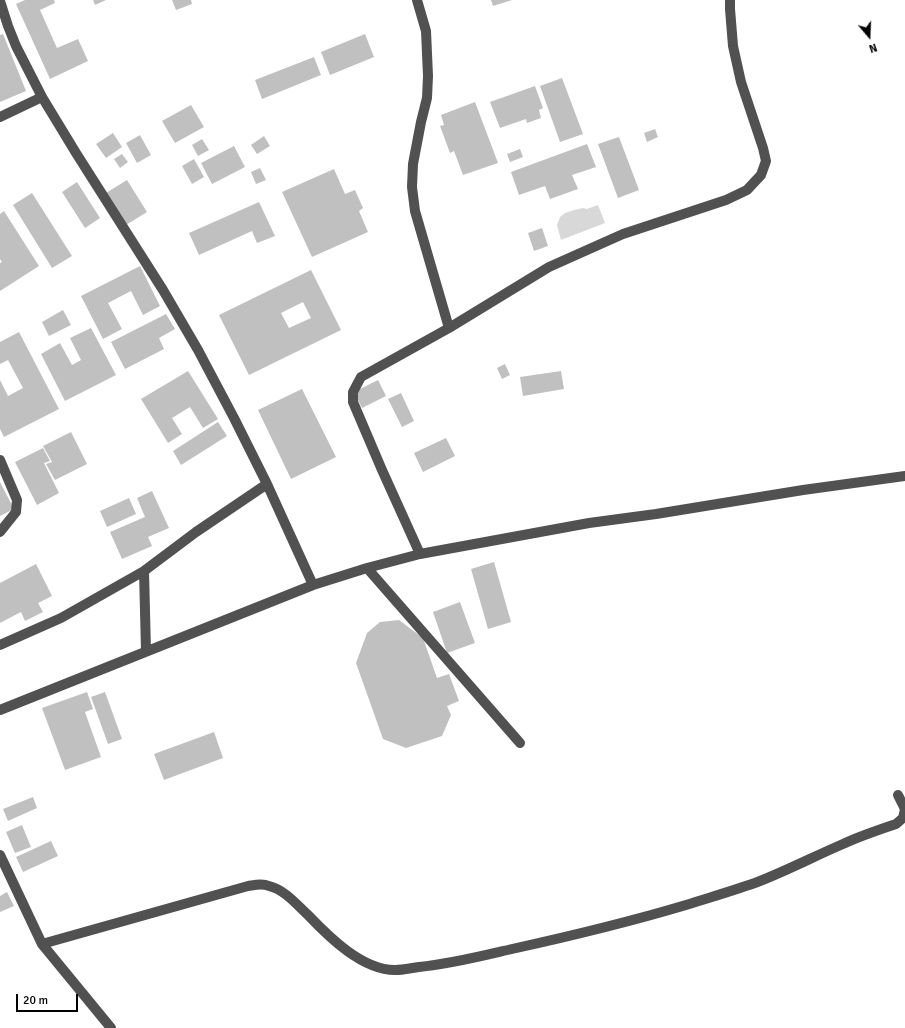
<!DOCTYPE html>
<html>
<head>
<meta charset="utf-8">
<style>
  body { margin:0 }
  #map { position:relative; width:905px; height:1028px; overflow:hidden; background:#fff; font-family:Signika,sans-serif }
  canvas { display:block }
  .north { position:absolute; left:849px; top:16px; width:40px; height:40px; -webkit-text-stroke:3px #fff; paint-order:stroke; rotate:161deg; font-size:11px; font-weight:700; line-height:16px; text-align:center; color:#000 }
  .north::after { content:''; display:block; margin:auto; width:14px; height:18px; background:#000; clip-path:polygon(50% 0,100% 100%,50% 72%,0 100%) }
  .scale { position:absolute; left:16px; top:994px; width:62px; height:18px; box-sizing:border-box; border:2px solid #000; border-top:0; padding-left:5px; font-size:12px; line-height:14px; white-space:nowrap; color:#000; -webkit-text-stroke:3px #fff; paint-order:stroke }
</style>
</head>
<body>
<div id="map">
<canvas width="905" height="1028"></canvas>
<div class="north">N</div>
<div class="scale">20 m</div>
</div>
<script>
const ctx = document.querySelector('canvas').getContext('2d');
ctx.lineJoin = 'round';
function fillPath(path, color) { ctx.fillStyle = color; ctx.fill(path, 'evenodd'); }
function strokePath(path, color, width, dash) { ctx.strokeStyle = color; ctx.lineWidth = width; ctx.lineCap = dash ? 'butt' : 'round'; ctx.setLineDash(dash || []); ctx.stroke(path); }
fillPath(new Path2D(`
  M 598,205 L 605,223 L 561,240 L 557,225 L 560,217 L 565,213 L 574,210 L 583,208 L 587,209 Z`), '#d8d8d8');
fillPath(new Path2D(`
  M 25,0 L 54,0 L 55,3 L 40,10 L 57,48 L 78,39 L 88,61 L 50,79 L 16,4 Z
  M 93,0 L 106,0 L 95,5 Z
  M 172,0 L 191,0 L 192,4 L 176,10 Z
  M 491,0 L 512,0 L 493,6 Z
  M 3,34 L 26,91 L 0,102 L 0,35 Z
  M 365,34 L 374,57 L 330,75 L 321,52 Z
  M 314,57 L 321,75 L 262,99 L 255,80 Z
  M 562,78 L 583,134 L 560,142 L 540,86 Z
  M 535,86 L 543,108 L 539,110 L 541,118 L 527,123 L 526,119 L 500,128 L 490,102 Z
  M 475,102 L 498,163 L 463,175 L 454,151 L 450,153 L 440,126 L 444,125 L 441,115 Z
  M 191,105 L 204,127 L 175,143 L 162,121 Z
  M 655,129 L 658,137 L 647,142 L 644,133 Z
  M 113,133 L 122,147 L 106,158 L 96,144 Z
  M 140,135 L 151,155 L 137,163 L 126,143 Z
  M 264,136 L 270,146 L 257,154 L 251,145 Z
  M 619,137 L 639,190 L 618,198 L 598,144 Z
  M 202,139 L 209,150 L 198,156 L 192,145 Z
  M 587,144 L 596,167 L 572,175 L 578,189 L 550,199 L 545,186 L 519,195 L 511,172 Z
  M 234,146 L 245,167 L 212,184 L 201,163 Z
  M 520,149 L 523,157 L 510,162 L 507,154 Z
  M 122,154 L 128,162 L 120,168 L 114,159 Z
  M 194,159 L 204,177 L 192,184 L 182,166 Z
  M 260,168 L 266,180 L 256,184 L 251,172 Z
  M 334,169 L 345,194 L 355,190 L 363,208 L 359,211 L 368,232 L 312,257 L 282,192 Z
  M 127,180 L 147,212 L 126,225 L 106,193 Z
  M 77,182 L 100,218 L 85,228 L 62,192 Z
  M 32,193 L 72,256 L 52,268 L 13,205 Z
  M 259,202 L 275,236 L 257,243 L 252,231 L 199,255 L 189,233 Z
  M 4,211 L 39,266 L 0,291 L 0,263 L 2,262 L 0,259 L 0,214 Z
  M 542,228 L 548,246 L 534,251 L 528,233 Z
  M 140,266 L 160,306 L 143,315 L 131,291 L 108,303 L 122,329 L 103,339 L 81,296 Z
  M 311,270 L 341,330 L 249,375 L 219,315 ZM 303,302 L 311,318 L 289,328 L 281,313 Z
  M 63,310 L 71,325 L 49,336 L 42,322 Z
  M 166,314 L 175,329 L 159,338 L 164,349 L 125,369 L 111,342 Z
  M 91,328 L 116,375 L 65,401 L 41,354 L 60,343 L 72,365 L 81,360 L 70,338 Z
  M 19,332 L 59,409 L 4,437 L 0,429 L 0,380 L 8,396 L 23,388 L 8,360 L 0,364 L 0,342 Z
  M 505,364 L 510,375 L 502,379 L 497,368 Z
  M 188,371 L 218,419 L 203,428 L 190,407 L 172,418 L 182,434 L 168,443 L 141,399 Z
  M 561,371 L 564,389 L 523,396 L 520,377 Z
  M 378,380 L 386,396 L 362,408 L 354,392 Z
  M 302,389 L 336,457 L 291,479 L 258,410 Z
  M 401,393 L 414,421 L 402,427 L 388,399 Z
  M 218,422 L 227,436 L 181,465 L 173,451 Z
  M 71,432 L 87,464 L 55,480 L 46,464 L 52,462 L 43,446 Z
  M 446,438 L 455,456 L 423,472 L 414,453 Z
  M 43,448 L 50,461 L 44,463 L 59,493 L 37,505 L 15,462 Z
  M 0,482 L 14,509 L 0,516 Z
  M 152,491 L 169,528 L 148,537 L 152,546 L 122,559 L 110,532 L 145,517 L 137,498 Z
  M 129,498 L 136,514 L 107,527 L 100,511 Z
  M 494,562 L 511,622 L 488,629 L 471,569 Z
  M 36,564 L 52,596 L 38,603 L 43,612 L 25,621 L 21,612 L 0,623 L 0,583 Z
  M 460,602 L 475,643 L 447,653 L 433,612 Z
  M 399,620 L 423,638 L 437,678 L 449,674 L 459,701 L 447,706 L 451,715 L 442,736 L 406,748 L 383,739 L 356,663 L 367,633 L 380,622 Z
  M 87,692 L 93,709 L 85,712 L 101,757 L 65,770 L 42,708 Z
  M 105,692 L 122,739 L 108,744 L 91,697 Z
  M 214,732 L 223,758 L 164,780 L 154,754 Z
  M 33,797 L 37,808 L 8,821 L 3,809 Z
  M 22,825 L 31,847 L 15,853 L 6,832 Z
  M 51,841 L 58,856 L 23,872 L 16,857 Z
  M 7,892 L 14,906 L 0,912 L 0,896 Z`), '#c0c0c0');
strokePath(new Path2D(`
  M 417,0 L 426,31 L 428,76 L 427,98 L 421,122 L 413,164 L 412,187 L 415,211 L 449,328
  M 0,1 L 8,26 L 16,46 L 42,97 L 76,153 L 163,290 L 198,350 L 234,418 L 267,484 L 313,585
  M 0,117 L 42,97
  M 0,460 L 17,500 L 16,512 L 0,532
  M 420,554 L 382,470 L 353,402 L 353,392 L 361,377 L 449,328 L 549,267 L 623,234 L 726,200 L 747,190 L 761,175 L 766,161 L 763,148 L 741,82 L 733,46 L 730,9 L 730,0
  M 367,568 L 520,743
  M 144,571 L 146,651
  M 0,645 L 61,618 L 144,571 L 196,532 L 267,484
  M 0,710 L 313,585 L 367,568 L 420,554 L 589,523 L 656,514 L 803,490 L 905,476
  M 0,855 L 42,944 L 111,1028
  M 42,944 L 248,886 C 255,885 262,883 269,886 C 285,890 296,904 308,915 C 329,937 362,970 395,970 C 403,970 411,968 419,967 C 451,964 482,956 512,949 C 571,936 629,922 686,905 C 711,897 736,890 760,881 C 788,870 815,856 843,844 C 860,836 878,830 896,824 L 903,818 L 905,809 L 898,795`), '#515151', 10);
</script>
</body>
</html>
